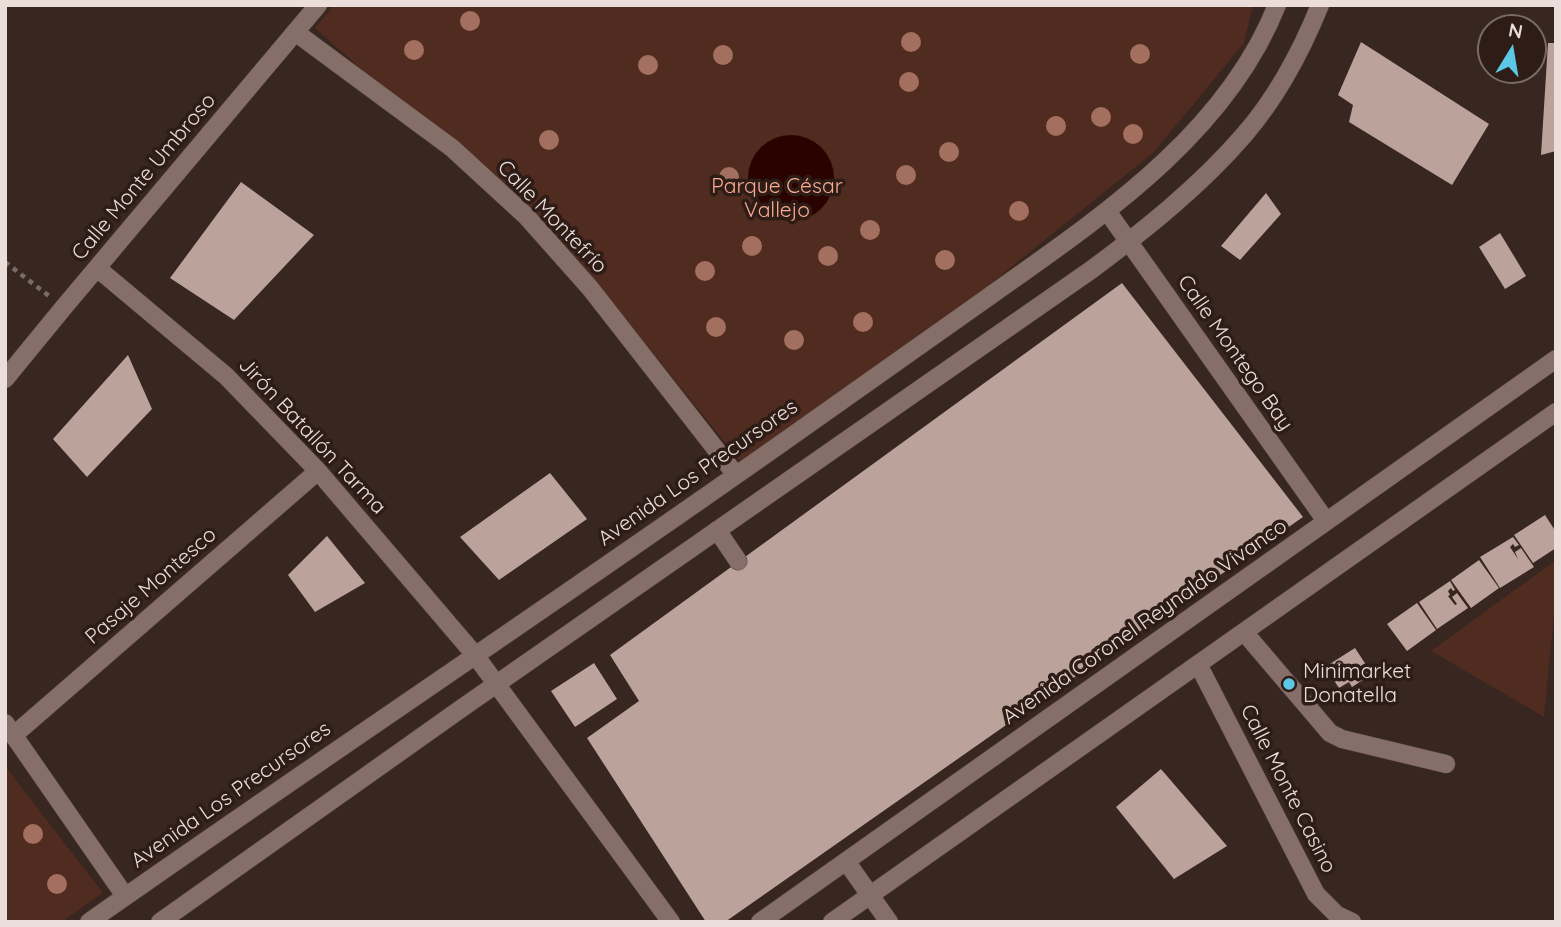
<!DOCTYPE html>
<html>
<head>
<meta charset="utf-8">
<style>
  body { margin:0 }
  #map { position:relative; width:1561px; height:927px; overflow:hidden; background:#382620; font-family:Quicksand,sans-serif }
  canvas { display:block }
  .frame { position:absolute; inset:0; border:7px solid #ebdeda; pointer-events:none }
  .north { position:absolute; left:1477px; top:14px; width:70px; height:70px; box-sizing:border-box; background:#2e1c16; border:2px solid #7a6a64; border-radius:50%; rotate:11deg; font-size:19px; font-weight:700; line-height:28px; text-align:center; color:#ebdeda }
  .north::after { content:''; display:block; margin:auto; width:24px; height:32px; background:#5bc8e6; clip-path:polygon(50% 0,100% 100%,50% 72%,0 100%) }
</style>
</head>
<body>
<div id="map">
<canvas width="1561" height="927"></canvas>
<div class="frame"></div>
<div class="north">N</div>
</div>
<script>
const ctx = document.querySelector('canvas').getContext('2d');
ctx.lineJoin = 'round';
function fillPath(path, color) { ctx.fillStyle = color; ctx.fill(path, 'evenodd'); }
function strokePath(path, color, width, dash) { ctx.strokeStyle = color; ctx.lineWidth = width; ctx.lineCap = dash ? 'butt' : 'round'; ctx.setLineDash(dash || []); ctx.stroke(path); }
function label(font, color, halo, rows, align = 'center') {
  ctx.font = font + ' Quicksand,sans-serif'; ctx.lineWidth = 7; ctx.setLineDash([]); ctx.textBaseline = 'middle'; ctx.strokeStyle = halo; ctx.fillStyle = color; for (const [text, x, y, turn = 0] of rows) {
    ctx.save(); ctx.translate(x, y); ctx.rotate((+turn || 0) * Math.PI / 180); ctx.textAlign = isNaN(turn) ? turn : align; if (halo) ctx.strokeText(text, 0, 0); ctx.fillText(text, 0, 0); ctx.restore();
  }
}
fillPath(new Path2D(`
  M 334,5 L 1253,5 L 1244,43 L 1154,152 L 963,306 L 740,461 L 583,266 L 315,28 Z
  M 1556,560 L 1556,594 L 1544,717 L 1431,651 Z
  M 5,766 L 103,893 L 61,922 L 5,922 Z`), '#502b1f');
fillPath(new Path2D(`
  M748 178a43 43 0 1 1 86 0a43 43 0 1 1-86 0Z`), '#2a0200');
fillPath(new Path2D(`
  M 1361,42 L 1489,124 L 1452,185 L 1349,122 L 1353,105 L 1338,95 Z
  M 1548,43 L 1556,43 L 1556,151 L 1541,155 Z
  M 241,182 L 314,235 L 234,320 L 170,278 Z
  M 1266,193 L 1281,214 L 1240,260 L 1221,246 Z
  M 1500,233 L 1526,276 L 1505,289 L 1479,247 Z
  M 1122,283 L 1303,517 L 725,922 L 706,922 L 587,738 L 639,701 L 610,655 Z
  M 128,355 L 152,409 L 87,477 L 53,439 Z
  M 550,473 L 587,519 L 499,580 L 460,537 Z
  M 1545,515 L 1556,532 L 1556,548 L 1533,563 L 1514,535 Z
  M 327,536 L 365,583 L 315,612 L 288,575 Z
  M 1513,537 L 1519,545 L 1515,547 L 1513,544 L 1510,547 L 1518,559 L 1515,552 L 1521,548 L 1534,567 L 1500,588 L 1480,557 Z
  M 1479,560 L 1499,588 L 1471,608 L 1451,580 Z
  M 1450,581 L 1455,590 L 1453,591 L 1451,588 L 1448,591 L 1450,595 L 1448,596 L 1455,605 L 1457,604 L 1452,597 L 1457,593 L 1468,608 L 1437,629 L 1419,602 Z
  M 1417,603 L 1436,630 L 1407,651 L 1387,624 Z
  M 1355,648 L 1372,674 L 1352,687 L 1349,682 L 1339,688 L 1325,667 Z
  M 594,663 L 617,699 L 575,727 L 551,691 Z
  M 1161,769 L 1227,846 L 1174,879 L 1116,807 Z`), '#bba39b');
const minor = new Path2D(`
  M 295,32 L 452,148 L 526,216 L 590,288 L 736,475
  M 1107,211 L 1326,521
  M 97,268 L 226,376 L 318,471 L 475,655 L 671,922
  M 5,379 L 64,307 L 318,5
  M 717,530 L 738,561
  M 1244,632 L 1330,733 L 1342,739 L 1446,764
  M 1198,664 L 1316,894 L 1337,915 L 1352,922
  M 5,723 L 125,896
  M 14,735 L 318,471
  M 846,861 L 889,922
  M 89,922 C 321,759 557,602 789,438 C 855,391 921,344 987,298 C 1098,219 1225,136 1277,5
  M 160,922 L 462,708 L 1091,270 C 1145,230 1200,186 1244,135 C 1277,97 1301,52 1320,5
  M 760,922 L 1556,359
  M 832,922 L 1556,412`);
strokePath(minor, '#54443f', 19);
strokePath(new Path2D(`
  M 5,262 L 49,296`), '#7b6b66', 4.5, [5, 5]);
strokePath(minor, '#866f68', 18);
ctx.fillStyle = '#a36f5e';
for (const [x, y] of [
  [470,21],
  [911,42],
  [414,50],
  [1140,54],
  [723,55],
  [648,65],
  [909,82],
  [1101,117],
  [1056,126],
  [1133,134],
  [549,140],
  [949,152],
  [906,175],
  [729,177],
  [1019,211],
  [870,230],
  [752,246],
  [828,256],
  [945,260],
  [705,271],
  [863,322],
  [716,327],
  [794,340],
  [33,834],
  [57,884]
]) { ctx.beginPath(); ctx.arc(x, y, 10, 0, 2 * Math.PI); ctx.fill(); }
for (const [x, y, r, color] of [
  [1289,684,7,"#5bc8e6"]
]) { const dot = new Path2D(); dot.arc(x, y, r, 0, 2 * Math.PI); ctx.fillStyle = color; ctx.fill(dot); strokePath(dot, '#2e1c16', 2.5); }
label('21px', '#ebdeda', '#2e1c16', [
  ["Calle Monte Umbroso",144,177,-50],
  ["Calle Montefrío",552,217,46],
  ["Calle Montego Bay",1235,353,55],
  ["Jirón Batallón Tarma",312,436,47],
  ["Avenida Los Precursores",698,473,-35],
  ["Pasaje Montesco",151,586,-41],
  ["Avenida Coronel Reynaldo Vivanco",1145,622,-35],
  ["Calle Monte Casino",1288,789,63],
  ["Avenida Los Precursores",231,795,-35]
]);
label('21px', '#fbab91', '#2e1c16', [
  ["Parque César",777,187],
  ["Vallejo",777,211]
]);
label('21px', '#ebdeda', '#2e1c16', [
  ["Minimarket",1303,672],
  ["Donatella",1303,696]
], 'left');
</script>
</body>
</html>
